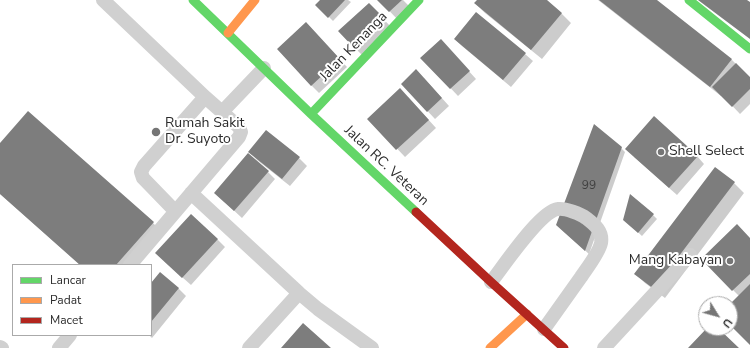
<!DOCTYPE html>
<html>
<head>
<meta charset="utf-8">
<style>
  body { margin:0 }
  #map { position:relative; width:750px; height:348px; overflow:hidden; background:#fff; font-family:"Nunito Sans",sans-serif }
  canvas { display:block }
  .legend { position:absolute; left:12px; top:264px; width:140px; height:72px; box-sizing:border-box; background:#fff; border:1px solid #aaa; margin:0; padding:5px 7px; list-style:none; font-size:12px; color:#2b2b2b }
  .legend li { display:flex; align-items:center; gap:8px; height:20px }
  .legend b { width:20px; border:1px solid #aaa }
  .north { position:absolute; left:698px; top:296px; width:40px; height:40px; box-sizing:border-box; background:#fff; border:1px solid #aaa; border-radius:50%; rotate:127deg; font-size:11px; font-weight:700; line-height:16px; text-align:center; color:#2b2b2b }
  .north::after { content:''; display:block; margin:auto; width:14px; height:18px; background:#757575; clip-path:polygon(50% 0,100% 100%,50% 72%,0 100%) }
</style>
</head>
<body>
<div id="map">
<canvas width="750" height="348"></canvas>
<ul class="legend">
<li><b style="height:5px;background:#63d668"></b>Lancar</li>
<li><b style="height:5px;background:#ff974d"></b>Padat</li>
<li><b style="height:5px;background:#b3261e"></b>Macet</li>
</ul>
<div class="north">U</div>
</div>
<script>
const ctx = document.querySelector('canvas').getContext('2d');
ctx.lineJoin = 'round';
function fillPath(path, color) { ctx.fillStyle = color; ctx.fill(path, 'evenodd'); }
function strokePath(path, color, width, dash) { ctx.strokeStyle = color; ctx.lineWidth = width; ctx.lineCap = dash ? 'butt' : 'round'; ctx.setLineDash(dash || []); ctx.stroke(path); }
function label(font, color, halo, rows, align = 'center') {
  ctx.font = font + ' "Nunito Sans",sans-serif'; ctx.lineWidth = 4; ctx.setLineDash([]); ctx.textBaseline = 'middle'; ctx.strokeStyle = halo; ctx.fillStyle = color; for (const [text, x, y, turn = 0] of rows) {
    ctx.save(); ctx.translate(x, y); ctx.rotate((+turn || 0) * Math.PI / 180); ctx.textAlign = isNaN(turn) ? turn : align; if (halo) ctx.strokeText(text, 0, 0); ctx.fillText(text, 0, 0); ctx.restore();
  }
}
fillPath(new Path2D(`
  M 321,0 L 348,0 L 351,2 L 333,21 L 317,5 Z
  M 379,0 L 403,0 L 410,7 L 397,19 Z
  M 478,0 L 545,0 L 561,13 L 571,23 L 542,59 L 485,13 L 475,3 Z
  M 598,0 L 655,0 L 732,60 L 750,78 L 750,104 L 740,114 L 722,95 L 721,96 Z
  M 369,4 L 392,28 L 363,56 L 355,48 Z
  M 313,31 L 347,67 L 319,93 L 311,85 Z
  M 455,39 L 525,54 L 533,61 L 511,87 L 462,46 Z
  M 448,48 L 476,79 L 458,96 L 422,58 Z
  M 424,78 L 449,106 L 435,119 L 402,84 Z
  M 408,97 L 436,128 L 405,157 L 369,119 Z
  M 266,131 L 299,158 L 307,166 L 290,186 L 257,160 L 250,152 Z
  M 0,144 L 153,223 L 163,233 L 135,265 L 80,265 L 0,194 Z
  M 621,148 L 625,152 L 589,254 L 561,229 Z
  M 697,156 L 704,164 L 677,195 L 634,157 Z
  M 268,172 L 275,179 L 242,218 L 215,193 Z
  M 734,183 L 744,193 L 665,298 L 645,283 L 635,273 Z
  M 653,215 L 657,219 L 642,236 L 627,222 Z
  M 217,239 L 225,247 L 191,285 L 164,261 Z
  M 750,239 L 750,344 L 730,323 L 730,305 L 739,296 L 702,259 Z
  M 151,285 L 178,288 L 186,296 L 152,338 L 149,335 L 151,335 Z`), '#0003');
fillPath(new Path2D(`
  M 320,0 L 345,0 L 328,18 L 315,5 Z
  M 377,0 L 402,0 L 389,12 Z
  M 477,0 L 547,0 L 562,13 L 531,50 L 474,3 Z
  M 599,0 L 657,0 L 732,59 L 710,87 Z
  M 698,0 L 747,0 L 750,2 L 750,39 Z
  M 369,3 L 386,20 L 355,49 L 338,31 Z
  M 476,12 L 526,53 L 503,80 L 454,39 Z
  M 306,22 L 340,59 L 311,86 L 277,49 Z
  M 441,39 L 470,71 L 450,89 L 420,58 Z
  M 736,63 L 750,77 L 750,89 L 732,107 L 712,87 Z
  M 416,69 L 442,98 L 427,112 L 401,84 Z
  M 400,88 L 429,120 L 396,150 L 367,119 Z
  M 28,111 L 154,222 L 116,265 L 80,265 L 0,194 L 0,143 Z
  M 654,116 L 698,156 L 669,188 L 625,149 Z
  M 594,124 L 622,147 L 585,251 L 556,225 Z
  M 266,130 L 300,157 L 282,179 L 248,152 Z
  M 248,153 L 269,171 L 234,211 L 214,193 Z
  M 715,167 L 735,182 L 654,289 L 634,274 Z
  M 630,194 L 654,214 L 638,233 L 623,220 Z
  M 191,214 L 218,239 L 182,278 L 155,253 Z
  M 737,224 L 750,238 L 750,274 L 732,291 L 701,259 Z
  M 160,272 L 179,288 L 151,322 L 151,283 Z
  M 750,284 L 750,345 L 730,325 L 730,304 Z
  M 303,323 L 331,348 L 281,348 Z
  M 707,328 L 718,328 L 739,348 L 688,348 Z`), '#7d7d7d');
strokePath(new Path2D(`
  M 103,0 L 205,97 L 239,127 L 241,132 L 239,137 L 130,265
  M 222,112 L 264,68
  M 191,193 L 299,293 L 318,309 L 372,348
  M 175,211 L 143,178 L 141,172 L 144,166 L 205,97
  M 491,282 C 503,267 540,211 558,209 C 565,208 581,214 586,218 C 595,225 603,231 601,243 C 599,253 587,268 581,277 C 569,294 556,312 544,329
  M 0,347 L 2,348
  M 59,348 L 70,335
  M 249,348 L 299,293
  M 604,348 L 690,255`), '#d0d0d0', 14);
strokePath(new Path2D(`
  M 193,0 L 311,114 L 416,212
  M 689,0 L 750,49
  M 311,114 L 419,0`), '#63d668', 9);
strokePath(new Path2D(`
  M 228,33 L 255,0
  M 490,348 L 527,314`), '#ff974d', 9);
strokePath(new Path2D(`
  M 416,212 L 491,282 L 564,348`), '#b3261e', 9);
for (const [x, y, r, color] of [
  [156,132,5,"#757575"],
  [661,152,4,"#757575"],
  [730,261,4,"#757575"]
]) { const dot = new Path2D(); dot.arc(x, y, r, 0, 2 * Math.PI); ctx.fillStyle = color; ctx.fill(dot); strokePath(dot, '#fff', 1.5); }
label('12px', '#404040', null, [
  ["99",589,186]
]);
label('14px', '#2b2b2b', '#fff', [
  ["Jalan Kenanga",354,47,-46],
  ["Jalan RC. Veteran",386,166,43]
]);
label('14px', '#2b2b2b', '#fff', [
  ["Rumah Sakit",165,124],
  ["Dr. Suyoto",165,140],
  ["Shell Select",669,152],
  ["Mang Kabayan",722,261,"right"]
], 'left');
</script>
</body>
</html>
